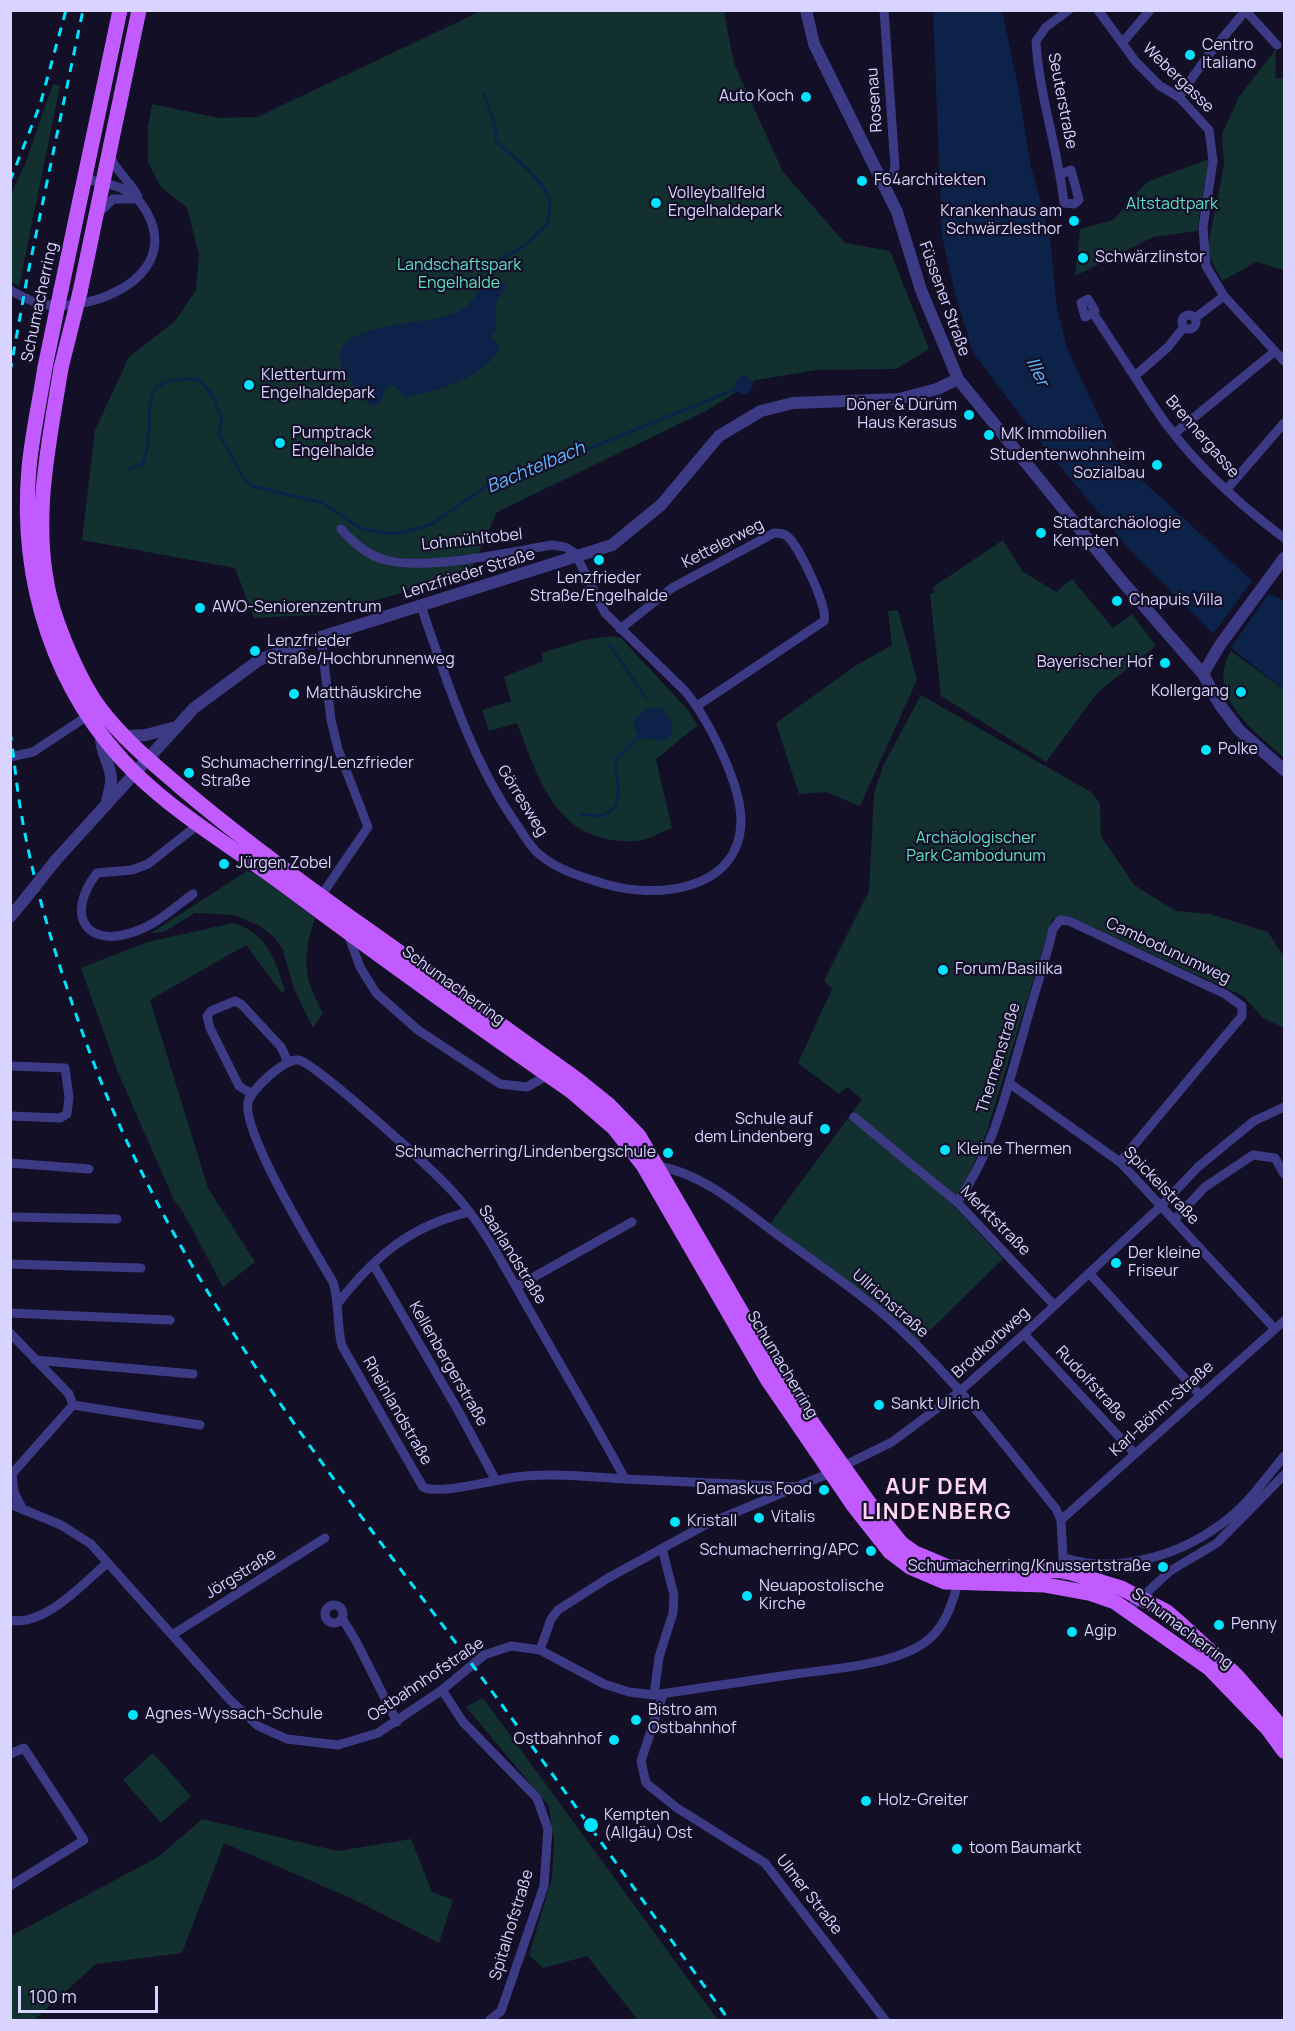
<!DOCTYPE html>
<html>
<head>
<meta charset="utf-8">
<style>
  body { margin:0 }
  #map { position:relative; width:1295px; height:2031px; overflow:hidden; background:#130f26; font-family:Manrope,sans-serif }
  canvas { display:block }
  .frame { position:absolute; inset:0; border:12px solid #d9d4ff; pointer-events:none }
  .scale { position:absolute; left:18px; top:1986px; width:140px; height:27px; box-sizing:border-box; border:3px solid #d9d4ff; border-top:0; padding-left:8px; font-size:18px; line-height:21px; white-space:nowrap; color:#d9d4ff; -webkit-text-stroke:4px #130f26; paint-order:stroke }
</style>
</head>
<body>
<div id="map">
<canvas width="1295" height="2031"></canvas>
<div class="frame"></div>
<div class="scale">100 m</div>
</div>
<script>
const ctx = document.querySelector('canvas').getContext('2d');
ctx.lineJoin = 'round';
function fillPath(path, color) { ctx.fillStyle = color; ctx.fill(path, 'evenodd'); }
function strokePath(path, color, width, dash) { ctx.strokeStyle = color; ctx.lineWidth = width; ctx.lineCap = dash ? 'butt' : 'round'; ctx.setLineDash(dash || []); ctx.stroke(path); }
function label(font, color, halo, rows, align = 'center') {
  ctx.font = font + ' Manrope,sans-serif'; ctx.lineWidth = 4.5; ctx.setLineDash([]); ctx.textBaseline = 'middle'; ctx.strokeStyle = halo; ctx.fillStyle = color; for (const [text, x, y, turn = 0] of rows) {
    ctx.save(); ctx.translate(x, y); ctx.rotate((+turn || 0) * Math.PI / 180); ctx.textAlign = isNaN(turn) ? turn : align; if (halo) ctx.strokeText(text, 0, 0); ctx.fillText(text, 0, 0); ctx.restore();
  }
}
fillPath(new Path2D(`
  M 481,11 L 724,11 L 734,64 L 783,172 L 845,243 L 890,251 L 929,349 L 896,369 L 817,370 L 756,380 L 704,412 L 497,512 L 470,573 L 329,614 L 254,618 L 235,568 L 82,540 L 95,430 L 129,357 L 175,321 L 196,290 L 199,255 L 187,208 L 160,186 L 148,162 L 148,128 L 152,104 L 219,118 L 257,117 Z
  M 1276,49 L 1275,78 L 1284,78 L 1284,270 L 1256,262 L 1222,281 L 1207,252 L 1224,164 L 1222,134 L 1239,97 Z
  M 53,84 L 60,86 L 19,287 L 11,282 L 11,194 L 25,164 Z
  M 1209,159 L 1197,231 L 1153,237 L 1075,276 L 1080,229 L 1113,220 L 1147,182 Z
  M 1003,540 L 1022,571 L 1056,592 L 1072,579 L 1113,628 L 1132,614 L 1156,646 L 1098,692 L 1046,762 L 941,696 L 930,594 L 934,593 L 933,587 Z
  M 898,610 L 917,680 L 860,806 L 826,792 L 799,794 L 776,723 L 855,666 L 892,645 L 888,611 Z
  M 611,636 L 621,638 L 688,710 L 698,726 C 684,734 671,749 656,759 L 672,828 C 661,832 648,840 637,841 C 558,846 540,783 517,723 L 489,731 L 482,710 L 511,701 L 504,677 L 543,661 L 541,653 L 584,640 Z
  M 1231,651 L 1284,690 L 1284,758 C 1255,731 1204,696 1231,651 Z
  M 921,695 L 1091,792 L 1100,804 L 1101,836 L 1134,885 L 1176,911 L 1210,914 L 1268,932 L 1284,957 L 1284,1028 L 1263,1018 L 1243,996 L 1069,916 L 1052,919 L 987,1131 L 967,1180 L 952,1204 L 1003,1259 L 918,1342 L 903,1326 L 770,1224 L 862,1099 L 847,1087 L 839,1094 L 798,1063 L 832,989 L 824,981 L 869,891 L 874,793 L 883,766 Z
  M 247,871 L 258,874 L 315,918 C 302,958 303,976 323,1013 L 313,1028 L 294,989 L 283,950 L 275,938 L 260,926 L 234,915 L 195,913 L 164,932 L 151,933 Z
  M 233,923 C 268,933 275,960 285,991 L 281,992 L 246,945 L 150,1000 L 208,1188 L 255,1262 L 223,1287 L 183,1212 L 174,1200 L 117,1070 L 81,968 L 147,942 Z
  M 483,1698 L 718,2020 L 638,2020 L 587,1956 L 543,1968 L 529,1955 L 552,1878 L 554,1843 L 549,1806 L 466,1707 Z
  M 153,1753 L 191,1796 L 161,1823 L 123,1780 Z
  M 202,1819 L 338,1851 L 411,1839 L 432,1892 L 453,1900 L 439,1943 L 357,1901 L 224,1843 L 182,1953 L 96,1964 L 34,2020 L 11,2020 L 11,1936 L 158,1857 Z`), '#12302f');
fillPath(new Path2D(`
  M 933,11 L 1002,11 L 1019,91 L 1030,163 L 1050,237 L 1057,308 L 1067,348 L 1089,396 L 1121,461 L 1251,580 L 1269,594 L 1284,600 L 1284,690 L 1211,632 L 1129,549 L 1048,452 L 973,353 L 956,297 L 942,237 Z
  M 503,283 L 507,284 L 496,304 L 496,330 L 491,338 L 500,347 C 489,376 433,393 405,397 L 394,386 L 387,386 L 383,392 L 383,399 L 373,407 C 362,400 354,386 347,375 C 309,321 429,326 453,314 C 465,309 474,300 480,289 Z
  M735 385a9 9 0 1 1 18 0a9 9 0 1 1-18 0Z
  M 648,708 L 662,708 L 673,726 L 672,734 L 667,740 L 642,739 L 635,732 L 634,720 Z`), '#0c2248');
fillPath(new Path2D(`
  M 1254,578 L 1271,590 L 1229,650 L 1211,637 Z`), '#130f26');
strokePath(new Path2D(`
  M 484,93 L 495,126 L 496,141 C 512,156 549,182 550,206 C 550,212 548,218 548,224 L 520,249 L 498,260 L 487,288
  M 129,470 L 142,464 C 162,424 124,372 200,380 L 215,399 L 222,421 L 219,434 L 244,479 L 253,486 L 323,503 L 362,529 L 394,534 L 430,525 L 490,484 L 578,453 L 736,389
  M 609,644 L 646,698
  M 580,815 C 588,814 596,817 603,815 C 628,807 615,777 615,760 L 638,737`), '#0c2248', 3);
strokePath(new Path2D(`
  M 1098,10 L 1136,62 L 1160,86 L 1179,97 L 1209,130 L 1213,161 L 1203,227 L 1206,266 L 1224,296 L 1284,361
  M 1245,10 L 1277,45
  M 1123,42 L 1150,10
  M 1179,97 L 1206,58 L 1246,10
  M 109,155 C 116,172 134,185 138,197
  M 1061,174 L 1071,170 L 1079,200 L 1074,204 L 1064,203 C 1058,148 1039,96 1036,41 L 1046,27 L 1069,10
  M 883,181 L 893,174 L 895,167 L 884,10
  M 98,214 L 113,199 L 137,199
  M 10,290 C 23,297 35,304 49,305 C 94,310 173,279 151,221 C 146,209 140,199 129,192 C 115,184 100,182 84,179
  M 1093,313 L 1085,317 L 1081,303 L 1088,299 L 1095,311 L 1093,313 C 1113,343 1133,374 1153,405 C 1186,456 1236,502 1284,538
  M1182 322a7 7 0 1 1 14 0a7 7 0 1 1-14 0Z
  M 1195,318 L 1224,296
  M 1136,375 L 1168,347 L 1184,327
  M 1175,433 L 1274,352
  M 1227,489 L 1284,423
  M 341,529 C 353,542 367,556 386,560 C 426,571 509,552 552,545 L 565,547 L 575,553 L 605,613 L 685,691 C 709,720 742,786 741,823 C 738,892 655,899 605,884 C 582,877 557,870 539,854 C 530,847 524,835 517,825 C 471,759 447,682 421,606
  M 620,629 L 672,588 L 774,533 C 780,533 783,533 787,536 C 799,546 829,609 824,621 L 697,706
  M 10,757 L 33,752 L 92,713
  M 193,894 C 176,906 158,923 139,930 C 88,951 63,917 97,873 L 132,870 L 148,864 L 199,824
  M 321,896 L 368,827 L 338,749 L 331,720 L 321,637
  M 348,934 L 360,967 L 376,993 L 418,1030 L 500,1084 L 527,1087 L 548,1075
  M 10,1066 L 65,1068 L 69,1097 L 67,1114 L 60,1118 L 10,1116
  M 1009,1083 L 1120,1162 L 1275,1329
  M 252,1094 L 239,1086 L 210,1028 L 207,1016 L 211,1011 L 235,1001 L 242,1005 L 281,1047 L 288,1062
  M 854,1117 L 957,1202 L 1054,1305
  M 10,1163 L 89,1169
  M 658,1166 C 703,1174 739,1206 775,1233 C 816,1263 865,1296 901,1330 C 959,1384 1007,1448 1056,1509 L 1061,1520 L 1064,1576
  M 957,1202 C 993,1153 1007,1088 1024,1031 C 1033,997 1045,963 1053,929 L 1060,920 L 1069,921 L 1225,994 L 1242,1006 L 1242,1016 L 1120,1162
  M 10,1217 L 117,1219
  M 1174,1220 L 1205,1187 L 1253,1155 L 1275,1158 L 1284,1174
  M 10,1264 L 141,1268
  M 373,1264 L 459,1412 L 495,1479
  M 1089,1273 L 1200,1395
  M 516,1287 L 632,1222
  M 338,1303 C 375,1256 410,1226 469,1212
  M 10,1313 L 170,1320
  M 10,1333 L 69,1394 L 73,1405
  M 1024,1334 L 1135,1454
  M 35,1360 L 193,1374
  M 73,1405 L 200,1425
  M 12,1474 L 14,1492 L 23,1510
  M 10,1476 L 73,1405
  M 625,1479 C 595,1423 562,1368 531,1313 C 507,1272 485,1227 453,1192 C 436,1173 314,1061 298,1060 C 285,1058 251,1090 248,1102 C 242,1133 315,1252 333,1282 C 340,1303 336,1324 342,1346 L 423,1487 C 439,1496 503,1477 525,1476 C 559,1473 592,1477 625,1479 C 683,1482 741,1484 799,1487
  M 10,1504 L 61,1525 L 91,1544 L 230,1700 L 258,1726 L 287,1739 L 338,1745 L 378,1733 L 442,1690 L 484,1655 L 511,1646 L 540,1650 L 604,1684 L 629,1692 L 654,1695 C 701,1688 748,1681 795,1674 C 833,1669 892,1665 924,1643 C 945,1629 952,1604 959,1580
  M 1061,1520 L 1284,1321
  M 1065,1558 C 1120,1575 1185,1554 1229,1518 C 1250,1501 1267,1477 1284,1456
  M325 1614a9 9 0 1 1 18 0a9 9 0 1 1-18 0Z
  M 1128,1610 L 1170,1571 L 1217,1543 L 1284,1475
  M 342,1618 L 356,1641 L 397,1722
  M 10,1620 C 44,1627 83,1584 107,1563
  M 172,1635 L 325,1538
  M 540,1650 L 551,1619 L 558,1610 L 608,1578 L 705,1525 L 825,1475 L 892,1442 L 959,1392 L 1024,1334 L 1160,1207 L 1198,1167 L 1254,1121 L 1284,1107
  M 442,1690 L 463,1722 L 537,1798 L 548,1829 L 544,1886 L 501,2011 L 490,2020
  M 663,1694 L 641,1761 L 646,1783 L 677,1808 L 765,1863 L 885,2020
  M 654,1695 L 659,1657 L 673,1613 L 674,1595 L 662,1548
  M 10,1754 L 24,1748 L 84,1840 L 10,1886`), '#3d3a85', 9);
strokePath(new Path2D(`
  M 806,10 L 814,44 L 897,212 L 921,290 L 958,379 L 1121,580 L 1203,674 L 1220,705 L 1239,730 L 1284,770
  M 1203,674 L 1220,645 L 1284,558
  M 101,736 C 100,752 110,762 111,778 C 112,785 108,794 107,802
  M 125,736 L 146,735 L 172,728
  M 55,861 L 194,708 L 259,660 L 321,637 L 612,545 L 661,505 L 719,436 L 761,411 L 793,403 L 899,399 L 937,389 L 958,379
  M 10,917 L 25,899`), '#3d3a85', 12);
strokePath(new Path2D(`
  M 61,290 L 120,10
  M 80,292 L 139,10
  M 45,367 C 40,400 32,435 29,468 C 19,581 54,693 135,773 C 178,815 232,847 280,882 C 375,953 472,1023 571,1091 L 614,1128 L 643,1165 L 767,1379 L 853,1505 L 890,1552 L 910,1567 L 945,1582 L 1045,1585 L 1089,1593 L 1115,1602 L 1209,1668 L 1268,1729 L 1284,1751
  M 61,368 C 49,444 31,521 50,598 C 58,630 80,681 99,707 C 121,737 151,762 178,785 C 233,832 291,875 350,917 C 427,971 502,1026 578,1080 L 608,1104 L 639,1136 L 777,1373 L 870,1504 L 901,1543 L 915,1553 L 948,1567 L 1065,1571 L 1121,1588 L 1167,1612 L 1182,1625 L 1236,1675 L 1284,1730`), '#c25bff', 15);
strokePath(new Path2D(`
  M 10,181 L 40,105 L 66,10
  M 10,372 L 28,273 L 83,10
  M 10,732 C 14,756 16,782 20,806 C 33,886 59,969 87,1045 C 168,1268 315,1455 456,1643 C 549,1767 638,1895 729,2020`), '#00e5ff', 3, [9, 8]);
strokePath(new Path2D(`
  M 25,899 L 55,861`), '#3d3a85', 12);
strokePath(new Path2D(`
  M 45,367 L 61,290
  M 61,368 L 80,292`), '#c25bff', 15);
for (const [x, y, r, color] of [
  [1190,55,6,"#00e5ff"],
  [806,97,6,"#00e5ff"],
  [862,181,6,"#00e5ff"],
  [656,203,6,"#00e5ff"],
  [1074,221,6,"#00e5ff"],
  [1083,258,6,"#00e5ff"],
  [249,385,6,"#00e5ff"],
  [969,415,6,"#00e5ff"],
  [989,435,6,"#00e5ff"],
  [280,443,6,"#00e5ff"],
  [1157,465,6,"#00e5ff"],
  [1041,533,6,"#00e5ff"],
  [599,560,6,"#00e5ff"],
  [1117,601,6,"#00e5ff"],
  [200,608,6,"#00e5ff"],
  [255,651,6,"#00e5ff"],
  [1165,663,6,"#00e5ff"],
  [1241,692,6,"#00e5ff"],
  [294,694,6,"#00e5ff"],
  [1206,750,6,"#00e5ff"],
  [189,773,6,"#00e5ff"],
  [224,864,6,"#00e5ff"],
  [943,970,6,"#00e5ff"],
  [825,1129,6,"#00e5ff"],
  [945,1150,6,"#00e5ff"],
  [668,1153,6,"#00e5ff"],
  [1116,1263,6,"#00e5ff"],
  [879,1405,6,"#00e5ff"],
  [824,1490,6,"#00e5ff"],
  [759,1518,6,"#00e5ff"],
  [675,1522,6,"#00e5ff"],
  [871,1551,6,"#00e5ff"],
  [1163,1567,6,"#00e5ff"],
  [747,1596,6,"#00e5ff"],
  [1219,1625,6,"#00e5ff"],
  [1072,1632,6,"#00e5ff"],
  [133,1715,6,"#00e5ff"],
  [636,1720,6,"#00e5ff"],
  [614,1740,6,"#00e5ff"],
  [866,1801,6,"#00e5ff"],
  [591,1825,8,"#00e5ff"],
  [957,1849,6,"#00e5ff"]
]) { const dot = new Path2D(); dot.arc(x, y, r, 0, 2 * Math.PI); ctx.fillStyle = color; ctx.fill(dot); strokePath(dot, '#130f26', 2); }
label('16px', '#d9d4ff', '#130f26', [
  ["Centro",1202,46],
  ["Italiano",1202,64],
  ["Auto Koch",794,97,"right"],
  ["F64architekten",874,181],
  ["Volleyballfeld",668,194],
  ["Engelhaldepark",668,212],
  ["Krankenhaus am",1062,212,"right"],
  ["Schwärzlesthor",1062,230,"right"],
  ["Schwärzlinstor",1095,258],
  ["Kletterturm",261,376],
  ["Engelhaldepark",261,394],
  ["Döner & Dürüm",957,406,"right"],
  ["Haus Kerasus",957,424,"right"],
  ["Pumptrack",292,434],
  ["Engelhalde",292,452],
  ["MK Immobilien",1001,435],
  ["Studentenwohnheim",1145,456,"right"],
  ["Sozialbau",1145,474,"right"],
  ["Stadtarchäologie",1053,524],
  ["Kempten",1053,542],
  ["Lenzfrieder",599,579,"center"],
  ["Straße/Engelhalde",599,597,"center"],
  ["Chapuis Villa",1129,601],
  ["AWO-Seniorenzentrum",212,608],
  ["Lenzfrieder",267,642],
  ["Straße/Hochbrunnenweg",267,660],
  ["Bayerischer Hof",1153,663,"right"],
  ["Kollergang",1229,692,"right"],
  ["Matthäuskirche",306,694],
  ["Polke",1218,750],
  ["Schumacherring/Lenzfrieder",201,764],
  ["Straße",201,782],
  ["Jürgen Zobel",236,864],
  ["Forum/Basilika",955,970],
  ["Schule auf",813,1120,"right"],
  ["dem Lindenberg",813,1138,"right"],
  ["Kleine Thermen",957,1150],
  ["Schumacherring/Lindenbergschule",656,1153,"right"],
  ["Der kleine",1128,1254],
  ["Friseur",1128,1272],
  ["Sankt Ulrich",891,1405],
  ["Damaskus Food",812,1490,"right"],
  ["Vitalis",771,1518],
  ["Kristall",687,1522],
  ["Schumacherring/APC",859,1551,"right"],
  ["Schumacherring/Knussertstraße",1151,1567,"right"],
  ["Neuapostolische",759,1587],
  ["Kirche",759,1605],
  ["Penny",1231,1625],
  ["Agip",1084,1632],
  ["Bistro am",648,1711],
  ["Ostbahnhof",648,1729],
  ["Agnes-Wyssach-Schule",145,1715],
  ["Ostbahnhof",602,1740,"right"],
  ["Holz-Greiter",878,1801],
  ["Kempten",604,1816],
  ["(Allgäu) Ost",604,1834],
  ["toom Baumarkt",969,1849]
], 'left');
label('16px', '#d9d4ff', '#130f26', [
  ["Webergasse",1178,78,44],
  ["Rosenau",875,100,-94],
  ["Seuterstraße",1062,101,79],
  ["Füssener Straße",944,299,70],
  ["Schumacherring",40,302,-78],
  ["Brennergasse",1202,437,49],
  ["Lohmühltobel",472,540,-6],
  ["Kettelerweg",723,544,-27],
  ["Lenzfrieder Straße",469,574,-17],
  ["Görresweg",522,801,58],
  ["Cambodunumweg",1168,951,25],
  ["Schumacherring",453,986,36],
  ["Thermenstraße",999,1058,-73],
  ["Spickelstraße",1161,1186,46],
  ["Merktstraße",995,1221,45],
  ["Saarlandstraße",512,1255,58],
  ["Ullrichstraße",890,1304,41],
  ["Brodkorbweg",991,1343,-42],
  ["Kellenbergerstraße",448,1364,60],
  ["Schumacherring",782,1365,59],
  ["Rudolfstraße",1091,1384,47],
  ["Karl-Böhm-Straße",1162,1409,-42],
  ["Rheinlandstraße",397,1411,60],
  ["Jörgstraße",241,1574,-32],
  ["Schumacherring",1182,1629,37],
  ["Ostbahnhofstraße",426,1680,-34],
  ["Ulmer Straße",809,1895,52],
  ["Spitalhofstraße",512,1925,-73]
]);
label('16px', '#5fe0c0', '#130f26', [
  ["Altstadtpark",1172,205],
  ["Landschaftspark",459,266],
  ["Engelhalde",459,284],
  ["Archäologischer",976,839],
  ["Park Cambodunum",976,857]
]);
label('italic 18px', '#62b6ff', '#130f26', [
  ["Iller",1037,372,64],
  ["Bachtelbach",536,468,-23]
]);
ctx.letterSpacing = '1.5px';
label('bold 22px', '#ffd6f0', '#130f26', [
  ["AUF DEM",937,1488],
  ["LINDENBERG",937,1513]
]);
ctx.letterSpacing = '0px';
</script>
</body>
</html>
